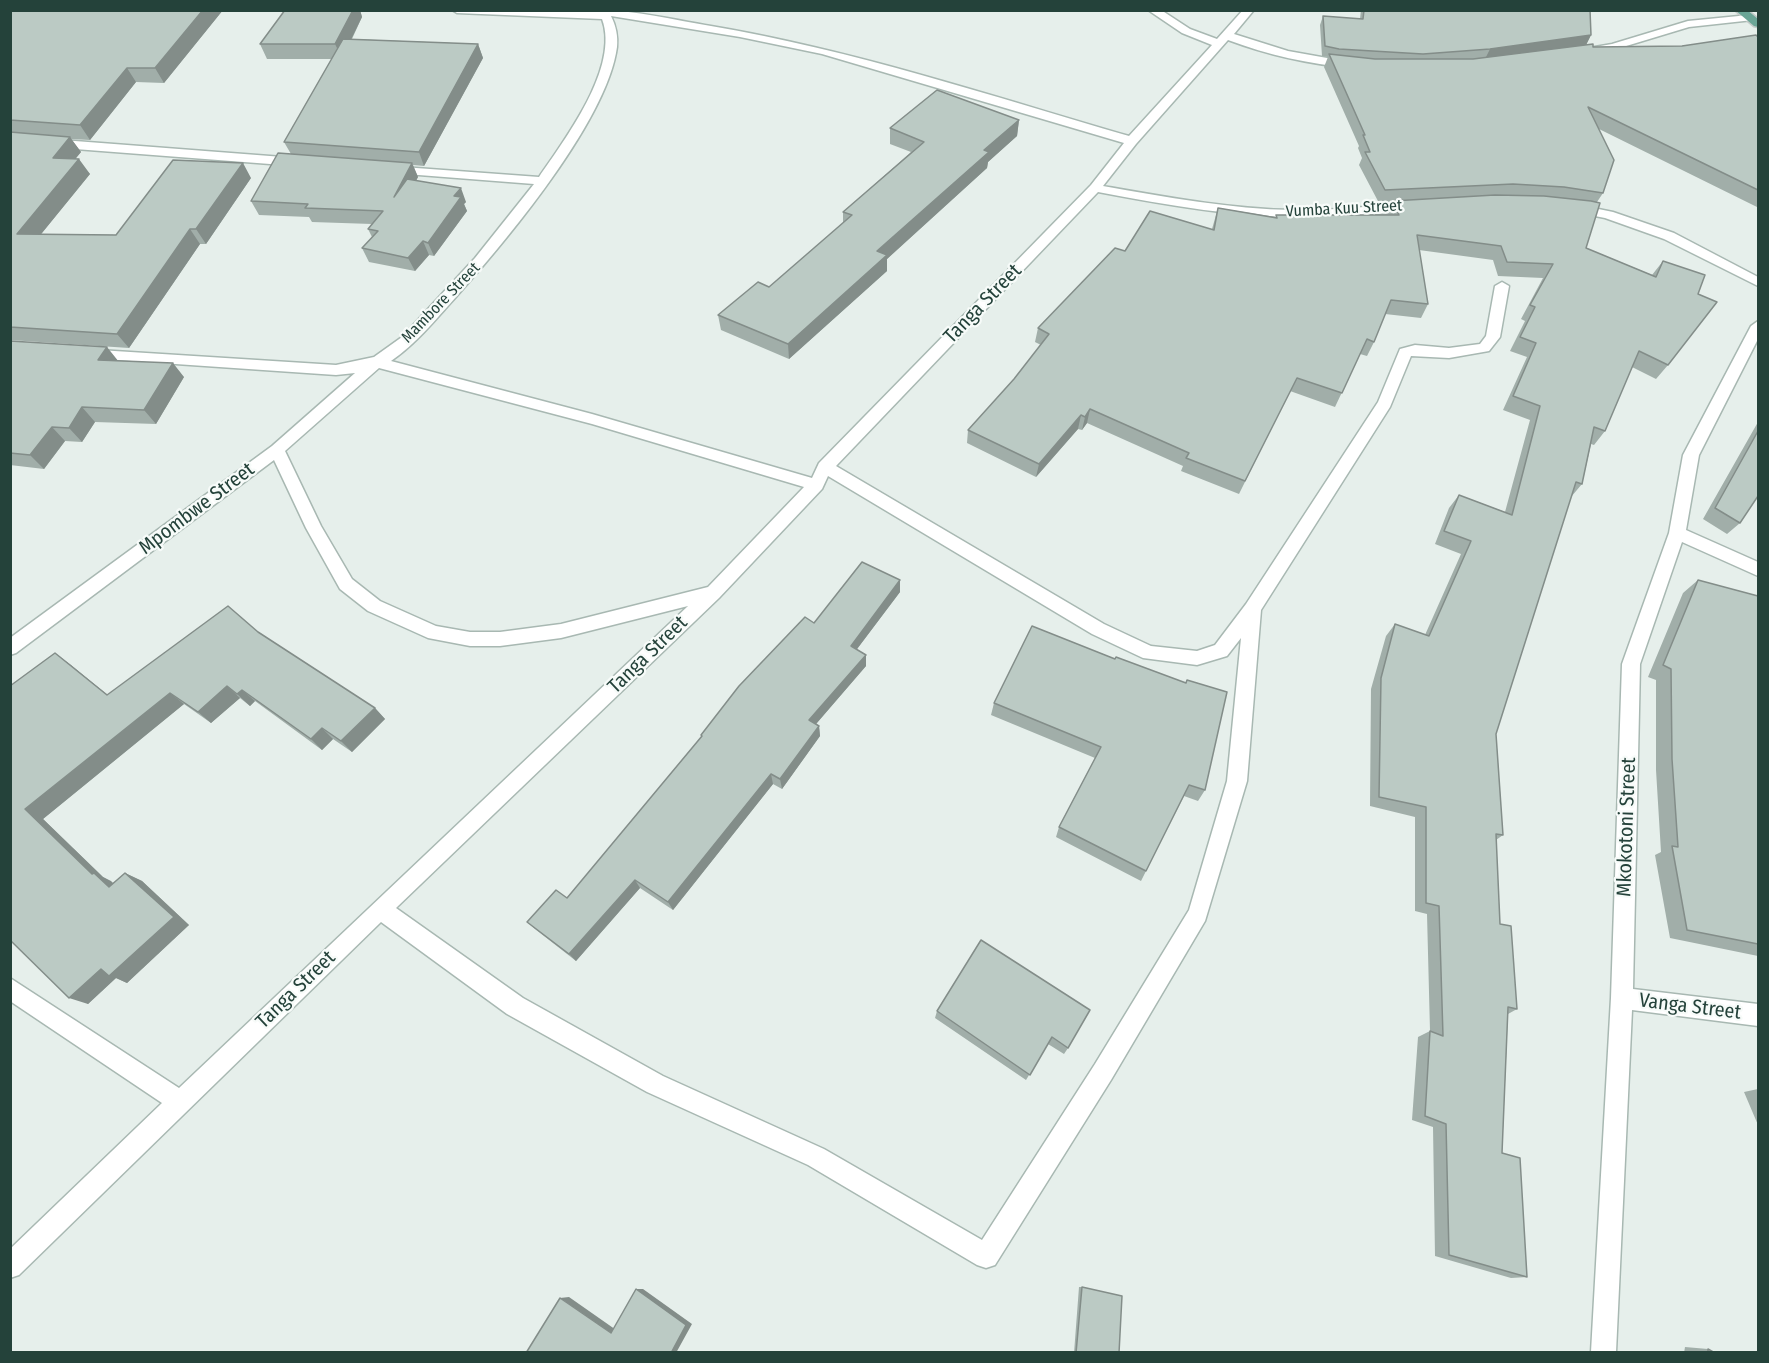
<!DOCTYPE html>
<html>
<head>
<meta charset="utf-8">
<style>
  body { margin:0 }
  #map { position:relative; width:1769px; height:1363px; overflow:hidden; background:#e6efeb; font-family:"Fira Sans Condensed",sans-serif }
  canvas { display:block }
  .frame { position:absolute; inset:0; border:12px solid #24423a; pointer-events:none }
</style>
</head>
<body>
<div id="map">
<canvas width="1769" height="1363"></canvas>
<div class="frame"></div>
</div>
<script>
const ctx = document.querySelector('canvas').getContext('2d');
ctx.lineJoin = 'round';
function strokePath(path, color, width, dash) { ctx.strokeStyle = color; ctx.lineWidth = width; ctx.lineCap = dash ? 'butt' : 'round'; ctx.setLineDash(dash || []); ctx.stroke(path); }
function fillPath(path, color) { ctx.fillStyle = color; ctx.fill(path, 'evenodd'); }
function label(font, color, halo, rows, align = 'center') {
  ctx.font = font + ' "Fira Sans Condensed",sans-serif'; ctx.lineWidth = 4.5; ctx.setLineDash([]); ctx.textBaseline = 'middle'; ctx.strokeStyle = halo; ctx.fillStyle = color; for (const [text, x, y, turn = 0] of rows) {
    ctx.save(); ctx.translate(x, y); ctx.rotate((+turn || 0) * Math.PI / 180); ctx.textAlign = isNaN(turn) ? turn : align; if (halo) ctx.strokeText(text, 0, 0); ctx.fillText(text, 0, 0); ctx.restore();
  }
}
const minor = new Path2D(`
  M 452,10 L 599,12 L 598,10 C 636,10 673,20 711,26 C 853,50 991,96 1129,136 L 1212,45 L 1182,33 L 1148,10 L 1161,10 L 1190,29 L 1217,39 L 1243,10 L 1254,10 L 1234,34 L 1288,51 L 1355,63 L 1355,67 L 1351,68 C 1309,64 1268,55 1228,40 L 1136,144 L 1103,186 C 1166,197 1230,209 1294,210 C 1333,211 1373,206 1412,202 L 1417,203 L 1418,206 L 1417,209 C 1401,213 1383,213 1366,215 C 1276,224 1187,209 1098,192 L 836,466 L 1104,624 L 1151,646 L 1197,651 L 1215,645 L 1246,604 L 1378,402 L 1400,349 L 1415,345 L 1449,348 L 1480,344 L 1486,336 L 1495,286 L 1502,282 L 1509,286 L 1500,337 L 1489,351 L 1449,358 L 1411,356 L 1390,407 L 1261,610 L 1247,781 L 1205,921 L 1111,1080 L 995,1265 L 986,1268 L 977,1265 L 808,1165 L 647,1092 L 507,1014 L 381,922 L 19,1275 L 10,1278 L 10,1249 L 162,1103 L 10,1001 L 10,978 L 179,1088 L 688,606 L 561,638 L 500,646 L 470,646 L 428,638 L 368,611 L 340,589 L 306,528 L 274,460 L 16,653 L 10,655 L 10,638 L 272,446 L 355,373 L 336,375 L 88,358 L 83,357 L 81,353 L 83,349 L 336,365 L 374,357 L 402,337 L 475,258 L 534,184 L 393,173 L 387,169 L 389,166 L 539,177 C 565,139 620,67 602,19 L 457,13 ZM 611,16 L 740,37 L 822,54 L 1124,143 L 1091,185 L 819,463 L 812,478 L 592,414 L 391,361 C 416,344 435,320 456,297 C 506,241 607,121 617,47 C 618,36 616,26 611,16 ZM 379,368 L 592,424 L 804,487 L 708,587 L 561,624 L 500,632 L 470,632 L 436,626 L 380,601 L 352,579 L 321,526 L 285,451 ZM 828,476 L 1092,634 L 1143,658 L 1197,665 L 1227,656 L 1241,638 L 1227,781 L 1189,910 L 1095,1064 L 982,1240 L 824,1149 L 663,1076 L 523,998 L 396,908 L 719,598 L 822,489 Z
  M 1749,15 L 1753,16 L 1753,20 L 1689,27 L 1613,50 L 1593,53 L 1587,50 L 1589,48 L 1612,44 L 1688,21 Z
  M 10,136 L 296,158 L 302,162 L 296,166 L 10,144 Z
  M 1574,204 L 1613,212 L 1674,233 L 1758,277 L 1758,286 L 1664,239 L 1605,218 L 1569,211 L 1568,208 Z
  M 1758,321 L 1758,339 L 1699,455 L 1686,530 L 1758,562 L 1758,576 L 1682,542 L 1640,664 L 1633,989 L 1758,1004 L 1758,1026 L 1632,1010 L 1616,1352 L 1591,1352 L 1611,998 L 1622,664 L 1669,533 L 1683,455 L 1751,326 Z`);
const major = new Path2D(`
  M 1735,10 L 1747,10 L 1758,19 L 1758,27 L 1754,26 Z`);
strokePath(minor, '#a8b8b2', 3);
strokePath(major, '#c2cac8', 3);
fillPath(minor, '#fff');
fillPath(major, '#6aa596');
fillPath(new Path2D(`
  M 10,10 L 223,10 L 164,83 L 136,82 L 90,140 L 71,139 L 81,152 L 75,159 L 90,174 L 41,234 L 116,235 L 251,178 L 206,244 L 200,244 L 129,348 L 10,340 Z
  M 285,10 L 360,10 L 362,17 L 352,39 L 478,44 L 483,58 L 424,166 L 413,165 L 418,177 L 416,181 L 466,202 L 464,204 L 467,211 L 434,256 L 429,255 L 415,271 L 369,262 L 362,248 L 372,237 L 368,229 L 372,224 L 312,222 L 309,217 L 259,215 L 251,201 L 291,154 L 284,142 L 332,59 L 267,59 L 260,44 Z
  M 1361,10 L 1590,10 L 1591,35 L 1586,45 L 1593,47 L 1682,46 L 1758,37 L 1758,206 L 1757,207 L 1599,129 L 1603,193 L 1597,202 L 1586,248 L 1652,275 L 1663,261 L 1668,365 L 1656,379 L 1632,367 L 1605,431 L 1594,445 L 1591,444 L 1582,484 L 1571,497 L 1496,734 L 1503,835 L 1496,840 L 1500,924 L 1517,1009 L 1508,1014 L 1502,1153 L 1527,1277 L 1511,1278 L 1435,1256 L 1433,1127 L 1412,1120 L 1418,1037 L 1430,1031 L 1427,914 L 1415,911 L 1415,817 L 1370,806 L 1371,689 L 1386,636 L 1395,624 L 1425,635 L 1461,554 L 1435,544 L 1449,508 L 1459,495 L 1505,512 L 1530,420 L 1503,410 L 1527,357 L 1510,351 L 1525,321 L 1521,319 L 1543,278 L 1498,276 L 1493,260 L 1419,250 L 1428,304 L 1421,318 L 1385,314 L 1374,342 L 1367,356 L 1360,354 L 1335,407 L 1290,391 L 1239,494 L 1181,471 L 1183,466 L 1087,423 L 1082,430 L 1078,429 L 1036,477 L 967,443 L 968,430 L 1014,379 L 1041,345 L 1035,342 L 1038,328 L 1125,251 L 1212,229 L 1218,208 L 1276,217 L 1276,215 L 1385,215 L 1391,203 L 1379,203 L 1359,165 L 1362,158 L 1358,148 L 1359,146 L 1324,67 L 1328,57 L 1322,56 L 1320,25 L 1323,16 L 1360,19 Z
  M 1019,120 L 1017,136 L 988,162 L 987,168 L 887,259 L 887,271 L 789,359 L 721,330 L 718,315 L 769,287 L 843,223 L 843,212 L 911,152 L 890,144 L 890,128 Z
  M 10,341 L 118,361 L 184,377 L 156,424 L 95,422 L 82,442 L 65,441 L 44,469 L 10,465 Z
  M 1758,422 L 1758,496 L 1740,523 L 1727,534 L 1703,519 Z
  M 900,580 L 900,592 L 857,649 L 866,666 L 816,724 L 819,726 L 820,736 L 782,789 L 773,784 L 673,910 L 640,888 L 576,961 L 535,929 L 527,922 L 567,898 L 701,737 L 701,735 L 814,623 Z
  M 1698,580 L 1758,596 L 1758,956 L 1670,938 L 1655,855 L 1661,852 L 1656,770 L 1656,680 L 1648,677 L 1683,593 Z
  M 258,632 L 375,708 L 385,719 L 352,752 L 333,739 L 322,750 L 255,701 L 250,706 L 240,698 L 211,723 L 184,704 L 43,819 L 103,877 L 113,883 L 125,873 L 142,881 L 189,925 L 127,983 L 116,978 L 88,1004 L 13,942 L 10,944 L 10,686 L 55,653 L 108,695 Z
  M 1115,659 L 1186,683 L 1187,680 L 1205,790 L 1198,801 L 1184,796 L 1146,871 L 1141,881 L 1056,837 L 1059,827 L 1095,758 L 991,715 L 994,703 Z
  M 981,940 L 1068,1048 L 1064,1054 L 1048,1044 L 1026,1080 L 935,1018 L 937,1011 Z
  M 1758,1089 L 1758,1125 L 1744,1092 Z
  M 1079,1287 L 1082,1287 L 1119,1353 L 1074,1353 Z
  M 1685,1347 L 1708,1349 L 1715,1353 L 1684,1353 Z`), '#a1aea9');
fillPath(new Path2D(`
  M 203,10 L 223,10 L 164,83 L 155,68 Z
  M 353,10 L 360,10 L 362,17 L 342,58 L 335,44 Z
  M 1591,35 L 1586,45 L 1485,59 L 1490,49 Z
  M 478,44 L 483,58 L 424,166 L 419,152 Z
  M 127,68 L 136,82 L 90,140 L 80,125 Z
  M 1019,120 L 1017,136 L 988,162 L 987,168 L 887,259 L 887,271 L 789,359 L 788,344 L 877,251 L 984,150 Z
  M 70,137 L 81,152 L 64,173 L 53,158 Z
  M 79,159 L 90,174 L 29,249 L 17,234 Z
  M 243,163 L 251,178 L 206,244 L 196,229 Z
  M 412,163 L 418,177 L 400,210 L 394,197 Z
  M 461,188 L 466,202 L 464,204 L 467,211 L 434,256 L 428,243 L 454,196 Z
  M 190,229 L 200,244 L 129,348 L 117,334 Z
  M 423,241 L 429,255 L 415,271 L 408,258 Z
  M 107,347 L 119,362 L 98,360 Z
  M 173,363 L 184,377 L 156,424 L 144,410 Z
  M 82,407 L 95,422 L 82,442 L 69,428 Z
  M 1090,409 L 1087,423 L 1082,430 L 1085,417 Z
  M 1081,415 L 1078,429 L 1036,477 L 1039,464 Z
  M 52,427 L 65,441 L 44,469 L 30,455 Z
  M 900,580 L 900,592 L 851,657 L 851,646 Z
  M 55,653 L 71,665 L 122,707 L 107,695 Z
  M 866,655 L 866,666 L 810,731 L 809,720 Z
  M 227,686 L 240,698 L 211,723 L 198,712 Z
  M 242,690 L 255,701 L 250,706 L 237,694 Z
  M 170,693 L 184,704 L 43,819 L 103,877 L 111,881 L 126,896 L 109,887 L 92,874 L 25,809 Z
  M 375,708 L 385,719 L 352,752 L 341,741 Z
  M 819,726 L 820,736 L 782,789 L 780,779 Z
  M 322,728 L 333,739 L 322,750 L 311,739 Z
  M 771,774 L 773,784 L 673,910 L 668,902 Z
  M 125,873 L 142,881 L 189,925 L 127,983 L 116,978 L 88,1004 L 69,998 Z
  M 635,880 L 640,888 L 576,961 L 569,954 Z
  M 636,1289 L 643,1289 L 692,1324 L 676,1353 L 671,1353 Z
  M 569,1297 L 619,1332 L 611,1333 L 560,1298 Z`), '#838d89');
const building = new Path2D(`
  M 10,10 L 203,10 L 155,68 L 127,68 L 80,125 L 10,120 Z
  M 285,10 L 353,10 L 335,44 L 260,44 Z
  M 1364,10 L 1590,10 L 1591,35 L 1490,49 L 1423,54 L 1339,49 L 1325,46 L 1323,16 L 1363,19 Z
  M 1756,35 L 1758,37 L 1758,190 L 1588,107 L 1614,160 L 1603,193 L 1564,187 L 1513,184 L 1385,190 L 1365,152 L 1370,152 L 1363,135 L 1365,135 L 1329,54 L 1375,59 L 1473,59 L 1593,44 L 1593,47 L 1682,46 Z
  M 343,39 L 478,44 L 419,152 L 284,142 Z
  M 937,90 L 1019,120 L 984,150 L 989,152 L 877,251 L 887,255 L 788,344 L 718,315 L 758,282 L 769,287 L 852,215 L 843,212 L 924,142 L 890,128 Z
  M 10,132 L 70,137 L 53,158 L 79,159 L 17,234 L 116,235 L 173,160 L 243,163 L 196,229 L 190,229 L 117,334 L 10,327 Z
  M 278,153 L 412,163 L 394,197 L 407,179 L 461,188 L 454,196 L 461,197 L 428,243 L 423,241 L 408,258 L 362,248 L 378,231 L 368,229 L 383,211 L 305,208 L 308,204 L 251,201 Z
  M 1495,195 L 1544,196 L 1591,201 L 1600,203 L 1586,248 L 1656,277 L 1663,261 L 1705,275 L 1698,294 L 1717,302 L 1668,365 L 1639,351 L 1605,431 L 1594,427 L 1582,484 L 1576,482 L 1496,734 L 1503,835 L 1496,834 L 1500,924 L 1511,926 L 1517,1009 L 1508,1007 L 1502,1153 L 1520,1158 L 1527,1277 L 1449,1255 L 1446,1124 L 1425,1116 L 1430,1031 L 1443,1036 L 1439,906 L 1426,903 L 1426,807 L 1379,797 L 1381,678 L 1395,624 L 1429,636 L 1471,541 L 1444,531 L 1459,495 L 1512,515 L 1540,406 L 1513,396 L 1536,343 L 1520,337 L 1535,307 L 1530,305 L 1553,264 L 1507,262 L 1501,246 L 1417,235 L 1428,304 L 1391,300 L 1374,342 L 1367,339 L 1342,393 L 1297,378 L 1245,481 L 1186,458 L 1189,453 L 1090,409 L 1085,417 L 1081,415 L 1039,464 L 968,430 L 1014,379 L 1049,334 L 1038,328 L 1115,248 L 1125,251 L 1150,211 L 1214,230 L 1218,208 L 1277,218 L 1276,215 L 1399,215 L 1392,201 Z
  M 10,341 L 107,347 L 98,360 L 173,363 L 144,410 L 82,407 L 69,428 L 52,427 L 30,455 L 10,453 Z
  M 1758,431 L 1758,496 L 1740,523 L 1715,508 Z
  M 862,562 L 900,580 L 851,646 L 866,655 L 809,720 L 819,726 L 780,779 L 771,774 L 668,902 L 635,880 L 569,954 L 527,922 L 556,890 L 567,898 L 702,736 L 701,735 L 739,686 L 805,617 L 814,623 Z
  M 1698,580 L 1758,596 L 1758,944 L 1687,930 L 1672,846 L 1678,847 L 1672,759 L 1671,669 L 1663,665 Z
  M 228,606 L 258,632 L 375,708 L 341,741 L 322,728 L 311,739 L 242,690 L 237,694 L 227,686 L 198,712 L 170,693 L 25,809 L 92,874 L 94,873 L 109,887 L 125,873 L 174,917 L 109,976 L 101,969 L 69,998 L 10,940 L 10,686 L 55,653 L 107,695 Z
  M 1032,626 L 1115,659 L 1116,657 L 1186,683 L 1187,680 L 1227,692 L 1205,790 L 1189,785 L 1146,871 L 1059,827 L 1101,747 L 994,703 Z
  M 981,940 L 1090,1010 L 1068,1048 L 1052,1037 L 1030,1075 L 937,1011 Z
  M 1082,1287 L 1122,1296 L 1119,1353 L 1076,1353 Z
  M 636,1289 L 686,1325 L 671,1353 L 526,1353 L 560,1298 L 611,1333 Z
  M 1708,1349 L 1715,1353 L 1708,1353 Z`);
fillPath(building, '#bbcac4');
strokePath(building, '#838d89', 1.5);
label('16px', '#24423a', '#f7fbf9', [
  ["Vumba Kuu Street",1344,209,-3],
  ["Mambore Street",441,303,-46]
]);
label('20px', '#24423a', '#f7fbf9', [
  ["Tanga Street",983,304,-46],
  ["Mpombwe Street",197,509,-37],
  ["Tanga Street",648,655,-44],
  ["Mkokotoni Street",1627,827,-88],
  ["Tanga Street",296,990,-44],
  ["Vanga Street",1690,1007,7]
]);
</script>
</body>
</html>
